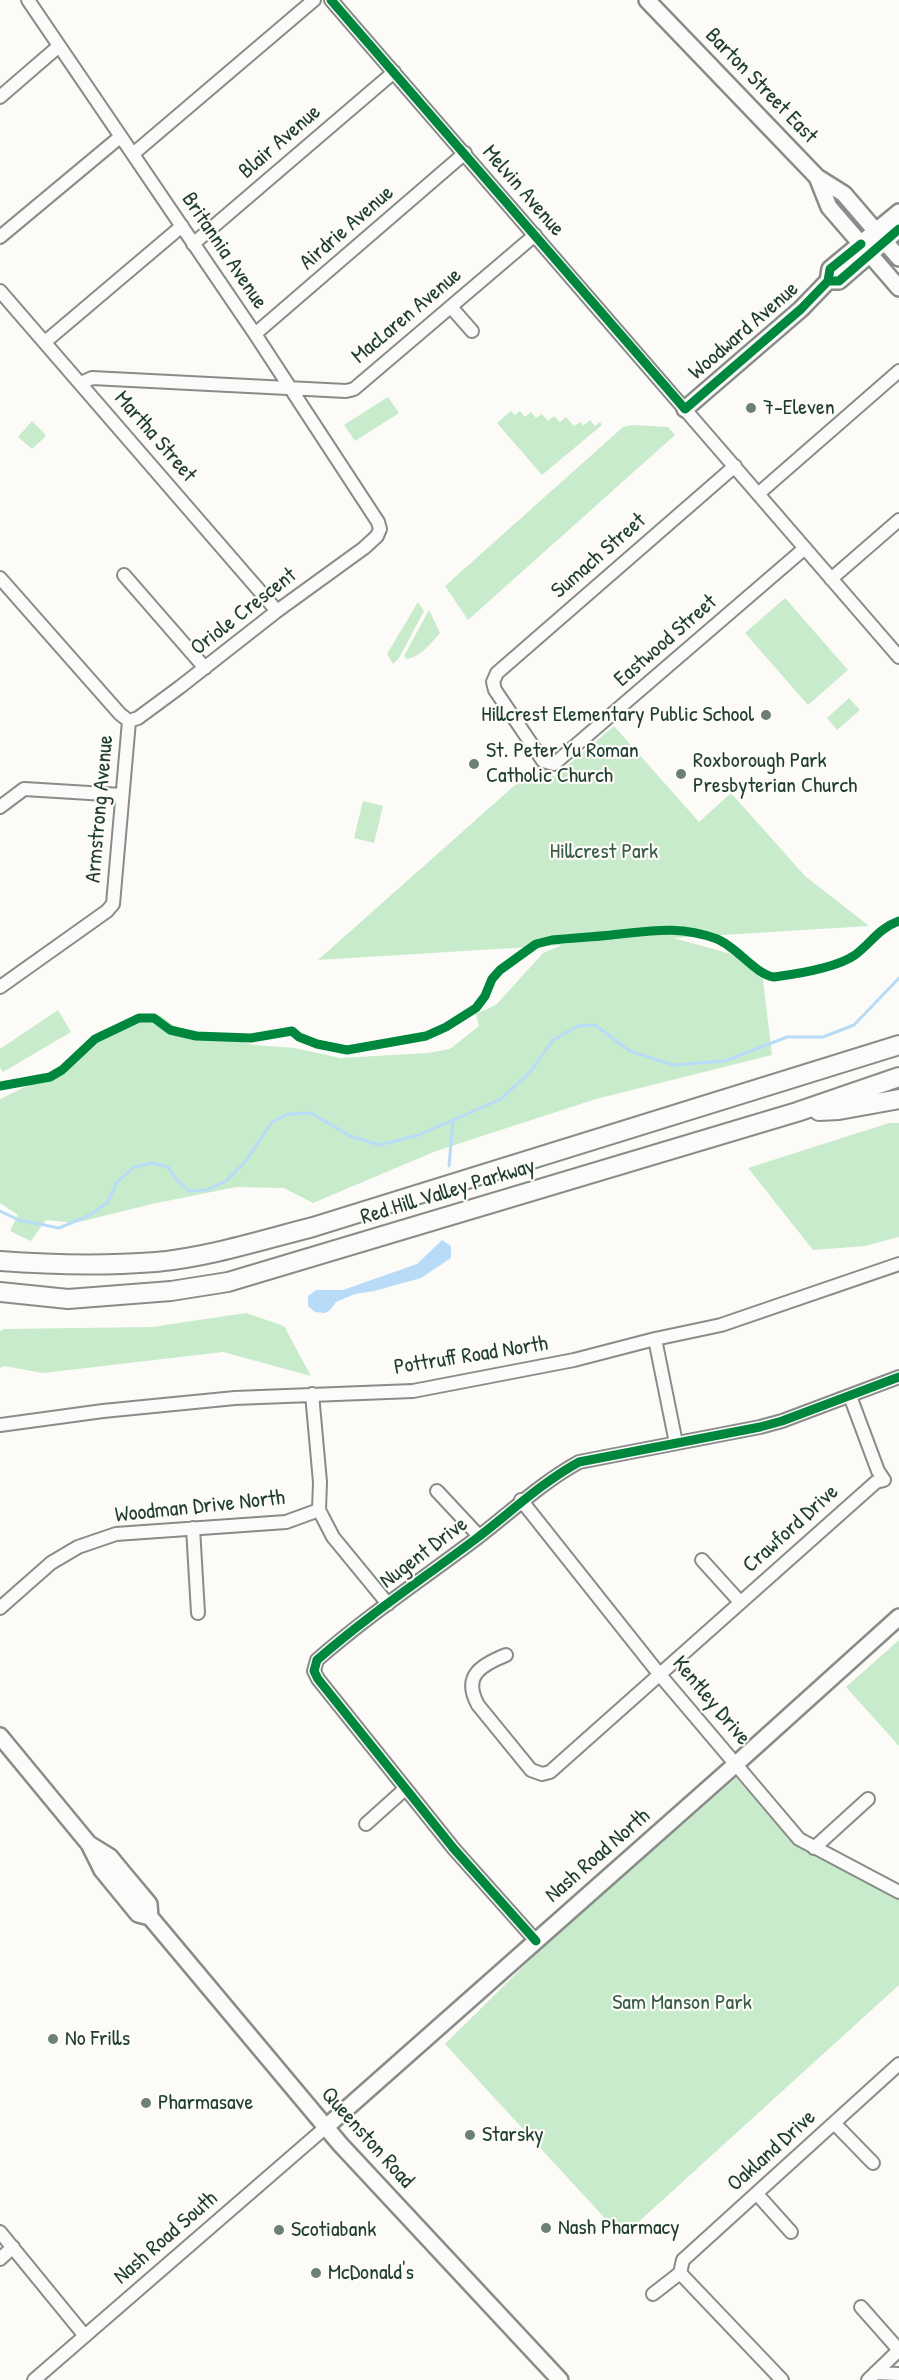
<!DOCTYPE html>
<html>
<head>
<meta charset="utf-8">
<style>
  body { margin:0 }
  canvas { display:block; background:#fcfbf8 }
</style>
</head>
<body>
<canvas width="899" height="2380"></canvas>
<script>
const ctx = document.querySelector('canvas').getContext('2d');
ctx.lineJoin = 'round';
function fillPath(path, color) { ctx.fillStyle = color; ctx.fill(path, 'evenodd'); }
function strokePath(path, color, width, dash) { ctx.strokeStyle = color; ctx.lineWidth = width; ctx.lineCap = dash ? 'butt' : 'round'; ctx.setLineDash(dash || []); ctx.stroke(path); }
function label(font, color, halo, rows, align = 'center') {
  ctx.font = font + ' "Patrick Hand",sans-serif'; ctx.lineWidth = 4.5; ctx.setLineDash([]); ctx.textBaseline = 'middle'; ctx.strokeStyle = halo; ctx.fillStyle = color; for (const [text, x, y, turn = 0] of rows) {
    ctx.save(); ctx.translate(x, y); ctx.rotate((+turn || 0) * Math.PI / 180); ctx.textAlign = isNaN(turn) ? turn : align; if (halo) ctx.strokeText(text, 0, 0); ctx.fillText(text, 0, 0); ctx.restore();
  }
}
fillPath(new Path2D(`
  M 388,397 L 399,413 L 355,441 L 344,425 Z
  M 511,411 L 515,415 L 520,411 L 525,417 L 531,412 L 536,418 L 542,414 L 548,421 L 554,416 L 560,422 L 566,417 L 574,426 L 580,422 L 583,426 L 590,420 L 595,426 L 600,422 L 602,425 L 542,475 L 497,423 Z
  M 32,421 L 45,434 L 45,437 L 32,449 L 18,437 Z
  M 632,425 L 668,427 L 675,435 L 468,620 L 445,586 L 623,427 Z
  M 785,598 L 848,670 L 808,705 L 745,633 Z
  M 418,602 L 424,611 L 399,658 L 393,664 L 387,654 Z
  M 429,610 L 440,633 C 430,644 422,656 407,659 L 404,656 Z
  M 849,698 L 860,710 L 837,730 L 827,718 Z
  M 614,726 L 699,822 L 731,793 L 805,876 L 869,926 L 673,938 L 728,953 L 762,972 L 772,1055 L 596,1099 L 436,1151 L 313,1203 L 284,1188 L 236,1187 L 152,1204 L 75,1223 L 46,1220 L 31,1241 L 10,1231 L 18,1215 L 0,1203 L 0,1099 L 77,1062 L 98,1032 L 139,1017 L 161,1016 L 177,1028 L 204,1032 L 254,1045 L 295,1048 L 340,1058 L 428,1053 L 450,1049 L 479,1026 L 476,1014 L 496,1005 L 543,953 L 562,945 L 318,960 L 541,762 L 554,777 Z
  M 363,801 L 383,806 L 374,843 L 354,838 Z
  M 58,1010 L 71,1032 L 3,1072 L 0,1068 L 0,1049 Z
  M 889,1123 L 899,1123 L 899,1237 L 865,1246 L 813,1250 L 748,1168 Z
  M 246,1313 L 284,1326 L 311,1376 L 223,1352 L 43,1373 L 4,1366 L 0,1368 L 0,1331 L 4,1329 L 152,1327 Z
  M 899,1640 L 899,1746 L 846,1687 Z
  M 736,1778 L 780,1828 L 812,1855 L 899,1898 L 899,1985 L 622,2237 L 445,2044 L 544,1946 Z`), '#c8ebcb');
fillPath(new Path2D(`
  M 442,1240 L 451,1246 L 451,1258 L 421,1278 L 374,1291 L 355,1294 L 336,1302 L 330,1310 L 325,1313 L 315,1312 L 308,1306 L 308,1296 L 316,1290 L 343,1290 L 417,1264 Z`), '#b8dbf8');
strokePath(new Path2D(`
  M 449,1166 L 453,1120
  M 0,1211 L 19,1220 L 59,1228 L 90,1215 L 107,1203 L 117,1182 L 134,1167 L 153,1163 L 168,1167 L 176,1179 L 189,1191 L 207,1190 L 226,1181 L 244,1163 L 272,1122 L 288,1114 L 311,1113 L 350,1136 L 379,1145 L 419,1135 L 501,1099 L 531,1071 L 553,1040 L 578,1026 L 595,1025 L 630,1051 L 673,1065 L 725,1061 L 787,1037 L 823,1037 L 854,1025 L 899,978`), '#b8dbf8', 3);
const minor = new Path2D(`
  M 28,0 L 255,334 L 378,522 L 380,529 L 377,536 L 364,548 L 277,611 L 180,687 L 138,718 L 129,721
  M 331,0 L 899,657
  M 0,97 L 59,46
  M 133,154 L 314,0
  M 0,237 L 120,137
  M 193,244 L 394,72
  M 0,291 L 277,611
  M 451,307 L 472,331
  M 255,334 L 465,153
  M 45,342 L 182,226
  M 81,383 L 92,378 L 346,391 L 354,389 L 535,235
  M 735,466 L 497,673 L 493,682 L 495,690 L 543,761 L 554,764 L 805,548
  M 758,494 L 899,371
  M 124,575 L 205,668
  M 0,578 L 120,714 L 129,721
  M 831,579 L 899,520
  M 0,807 L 24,789 L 122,795
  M 0,987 L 107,911 L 113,904 L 129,721
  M 655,1339 L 676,1443
  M 312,1394 L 320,1482 L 319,1510 L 333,1537 L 388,1604
  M 0,1425 L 103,1411 L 235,1398 L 413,1391 L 574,1360 L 655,1339 L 721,1325 L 899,1264
  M 437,1491 L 479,1536
  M 521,1500 L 660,1675 L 799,1839 L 899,1892
  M 193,1528 L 198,1613
  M 702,1560 L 740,1602
  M 0,1608 L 51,1563 L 78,1547 L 116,1534 L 286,1522 L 319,1510
  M 506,1655 C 481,1665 462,1676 478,1705 L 531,1770 L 542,1774 L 550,1772 L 876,1482 L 884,1480 L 878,1471 L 850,1396
  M 366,1824 L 405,1789
  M 814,1848 L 868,1799
  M 536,1941 L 454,1849 L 318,1679 L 314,1671 L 317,1660 C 367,1616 424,1578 477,1538 C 511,1512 541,1483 579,1462 L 760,1427 L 782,1421 L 899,1377
  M 834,2123 L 873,2163
  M 757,2194 L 791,2232
  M 0,2232 L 85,2336
  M 0,2259 L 13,2247
  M 653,2294 L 680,2273
  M 861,2307 L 899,2350
  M 875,2373 L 899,2374
  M 34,2380 L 326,2127
  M 782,2380 L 680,2273 L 683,2260 L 899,2064
  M 868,2380 L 899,2350`);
const major = new Path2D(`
  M 647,0 L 817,177 L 844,194 L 899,258
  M 817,177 L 829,207 L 899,288
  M 828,281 L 839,281 L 899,229
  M 685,409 L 801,309 L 828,281 L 830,269 L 899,212
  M 0,1736 L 89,1844 L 102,1870 L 138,1914 L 150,1917
  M 89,1844 L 110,1857 L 124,1874 L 149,1904 L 150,1917 L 340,2144 L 560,2380
  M 326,2127 L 736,1764 L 899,1617`);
const highway = new Path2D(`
  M 819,1111 L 839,1110 L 899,1099
  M 0,1261 C 52,1265 104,1266 156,1262 C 209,1257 262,1240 313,1227 L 899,1045
  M 0,1292 L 68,1299 L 171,1291 L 228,1282 L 797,1112 L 899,1077`);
strokePath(minor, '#888d8a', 16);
strokePath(major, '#888d8a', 20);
strokePath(highway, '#888d8a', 22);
strokePath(minor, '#fbfbf9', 12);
strokePath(major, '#fbfbf9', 15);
strokePath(highway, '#fbfbf9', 18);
strokePath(new Path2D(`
  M 331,0 L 685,409 L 801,309 L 828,281 L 830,269 L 861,244
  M 828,281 L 839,281 L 899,229
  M 0,1086 L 50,1077 L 62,1070 L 95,1039 L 139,1018 L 154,1018 L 170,1030 L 196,1036 L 251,1038 L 292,1031 L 299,1037 L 317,1044 L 347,1050 L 426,1036 L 446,1027 L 476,1008 L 485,996 L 492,979 L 500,970 L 536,944 L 552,940 C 572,938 592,937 612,935 C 651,931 679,925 717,939 C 737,947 756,975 774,977 C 797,974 836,968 855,955 C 871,943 879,928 899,921
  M 536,1941 L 454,1849 L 318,1679 L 314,1671 L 317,1660 C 367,1616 424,1578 477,1538 C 511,1512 541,1483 579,1462 L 760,1427 L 782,1421 L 899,1377`), '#00873e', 9);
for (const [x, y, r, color] of [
  [751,408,6,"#6c8079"],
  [766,715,6,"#6c8079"],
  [474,764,6,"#6c8079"],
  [681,774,6,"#6c8079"],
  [53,2039,6,"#6c8079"],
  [146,2103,6,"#6c8079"],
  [470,2135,6,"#6c8079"],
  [546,2228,6,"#6c8079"],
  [279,2230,6,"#6c8079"],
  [316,2273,6,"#6c8079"]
]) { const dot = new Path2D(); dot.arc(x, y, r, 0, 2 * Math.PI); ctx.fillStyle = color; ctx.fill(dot); strokePath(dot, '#fdfcf7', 2); }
label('22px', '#1f3d34', '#fdfcf7', [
  ["Barton Street East",761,86,46],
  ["Blair Avenue",280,142,-41],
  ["Melvin Avenue",523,191,49],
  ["Airdrie Avenue",347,228,-41],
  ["Britannia Avenue",224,251,56],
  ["MacLaren Avenue",407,316,-40],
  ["Woodward Avenue",744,331,-41],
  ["Martha Street",155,437,49],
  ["Sumach Street",599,556,-41],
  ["Oriole Crescent",244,612,-38],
  ["Eastwood Street",666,641,-41],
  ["Armstrong Avenue",100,809,-85],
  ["Red Hill Valley Parkway",448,1192,-17],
  ["Pottruff Road North",471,1356,-9],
  ["Woodman Drive North",200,1507,-6],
  ["Crawford Drive",791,1529,-42],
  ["Nugent Drive",424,1553,-37],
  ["Kentley Drive",711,1701,50],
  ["Nash Road North",598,1856,-41],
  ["Queenston Road",367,2138,48],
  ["Oakland Drive",772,2151,-42],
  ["Nash Road South",166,2238,-41]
]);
label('22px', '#1f3d34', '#fdfcf7', [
  ["7-Eleven",763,408],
  ["Hillcrest Elementary Public School",754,715,"right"],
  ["St. Peter Yu Roman",486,751],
  ["Catholic Church",486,776],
  ["Roxborough Park",693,761],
  ["Presbyterian Church",693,786],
  ["No Frills",65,2039],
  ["Pharmasave",158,2103],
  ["Starsky",482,2135],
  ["Nash Pharmacy",558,2228],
  ["Scotiabank",291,2230],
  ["McDonald's",328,2273]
], 'left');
label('22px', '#385d4b', '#fdfcf7', [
  ["Hillcrest Park",604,852],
  ["Sam Manson Park",682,2003]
]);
</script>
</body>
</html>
